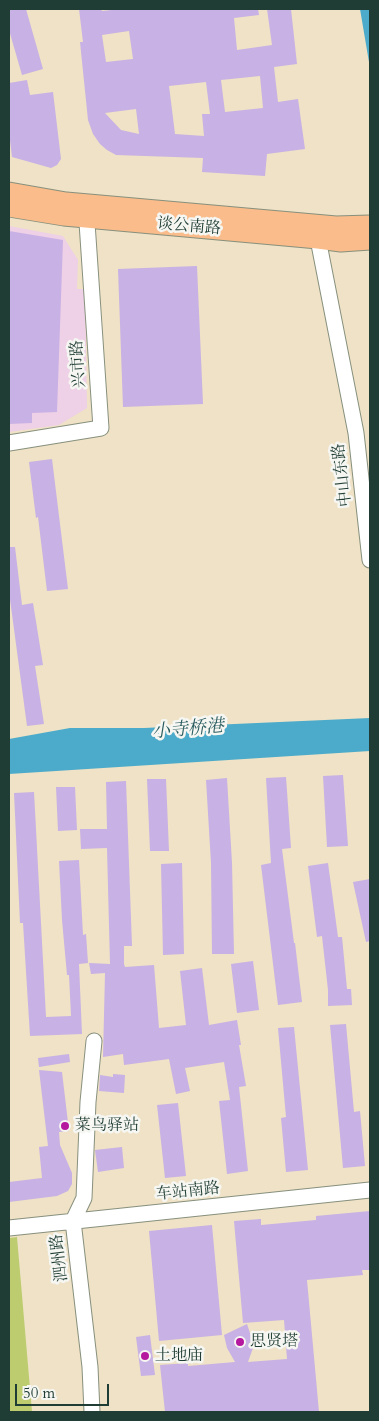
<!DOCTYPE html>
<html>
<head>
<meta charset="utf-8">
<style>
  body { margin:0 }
  #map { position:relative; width:379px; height:1421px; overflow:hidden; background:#efe2c6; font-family:Cardo,serif }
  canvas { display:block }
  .frame { position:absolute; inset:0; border:10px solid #1f3d34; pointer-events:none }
  .scale { position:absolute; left:15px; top:1384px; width:94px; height:22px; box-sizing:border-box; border:2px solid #1f3d34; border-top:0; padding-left:6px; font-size:15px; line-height:18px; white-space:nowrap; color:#1f3d34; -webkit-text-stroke:4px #f6f6f2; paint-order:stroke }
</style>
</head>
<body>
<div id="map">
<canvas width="379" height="1421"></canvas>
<div class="frame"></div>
<div class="scale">50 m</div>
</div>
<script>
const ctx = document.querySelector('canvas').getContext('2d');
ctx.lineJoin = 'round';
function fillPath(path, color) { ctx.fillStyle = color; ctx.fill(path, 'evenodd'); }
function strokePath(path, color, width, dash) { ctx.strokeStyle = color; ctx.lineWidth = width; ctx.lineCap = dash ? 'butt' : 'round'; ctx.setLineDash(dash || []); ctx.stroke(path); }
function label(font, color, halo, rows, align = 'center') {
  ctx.font = font + ' Cardo,"Noto Serif SC",serif'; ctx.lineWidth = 5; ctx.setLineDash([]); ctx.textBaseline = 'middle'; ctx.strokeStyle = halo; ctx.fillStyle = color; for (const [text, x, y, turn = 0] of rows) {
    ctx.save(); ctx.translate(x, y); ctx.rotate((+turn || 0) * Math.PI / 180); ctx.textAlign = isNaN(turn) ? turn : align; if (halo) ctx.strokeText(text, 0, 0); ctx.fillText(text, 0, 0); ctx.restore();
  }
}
fillPath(new Path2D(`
  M 9,226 L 63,236 L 78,260 L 77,289 L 85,289 L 87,408 L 59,425 L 9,432 Z`), '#eed0e7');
fillPath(new Path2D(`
  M 17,1237 L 32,1412 L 9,1412 L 9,1238 Z`), '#bccc6f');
fillPath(new Path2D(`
  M 360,9 L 370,9 L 370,68 Z
  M 370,718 L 370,751 L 9,774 L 9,739 L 70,728 L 144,728 Z`), '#4cabca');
fillPath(new Path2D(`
  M 9,9 L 26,9 L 43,69 L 22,75 L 9,30 Z
  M 79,9 L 101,9 L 102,11 L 121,9 L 258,9 L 259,15 L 234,18 L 237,50 L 272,45 L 267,9 L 291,9 L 297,64 L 274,67 L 278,102 L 298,99 L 305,149 L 267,154 L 265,176 L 202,172 L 203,158 L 116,155 L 107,150 L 100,144 L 93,134 L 88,120 L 80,42 L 83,42 ZM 129,31 L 133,59 L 106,62 L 102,35 ZM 260,76 L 263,108 L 225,112 L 221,80 ZM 206,82 L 210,114 L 202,114 L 204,136 L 175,134 L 169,86 ZM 136,109 L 139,134 L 121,130 L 105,113 Z
  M 27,80 L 30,95 L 53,92 L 61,159 L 57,165 L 51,168 L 12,157 L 9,132 L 9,83 Z
  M 9,231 L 63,240 L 57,412 L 32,413 L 32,423 L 9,424 Z
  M 197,266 L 203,404 L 123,407 L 118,269 Z
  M 52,459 L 68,589 L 47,591 L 38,517 L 36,518 L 29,462 Z
  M 9,547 L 15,547 L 22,605 L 33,603 L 43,665 L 35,666 L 44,724 L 27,726 L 9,592 Z
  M 343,775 L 348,846 L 327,847 L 323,776 Z
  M 286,777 L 291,848 L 282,849 L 294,943 L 295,943 L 302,1002 L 278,1005 L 261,865 L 271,863 L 266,778 Z
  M 227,778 L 232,863 L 234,954 L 212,954 L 211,863 L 206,780 Z
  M 147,779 L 166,779 L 169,851 L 150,851 Z
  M 126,781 L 132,946 L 124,946 L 124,964 L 125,967 L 154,965 L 159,1028 L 186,1025 L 180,971 L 202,968 L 209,1025 L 237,1020 L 241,1045 L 239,1045 L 246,1086 L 239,1087 L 248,1171 L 227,1174 L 219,1101 L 230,1100 L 224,1062 L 185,1068 L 190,1091 L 176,1094 L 169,1059 L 124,1065 L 123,1054 L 103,1057 L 105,973 L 91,974 L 89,963 L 110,964 L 107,848 L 81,849 L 80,829 L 107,829 L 106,782 Z
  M 56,787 L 75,787 L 77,830 L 58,831 Z
  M 34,792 L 46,1017 L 71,1016 L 69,975 L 67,975 L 62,920 L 59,861 L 79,860 L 83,935 L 86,934 L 88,963 L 79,964 L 82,1034 L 30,1036 L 23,923 L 20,923 L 14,793 Z
  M 182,863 L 184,954 L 163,955 L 161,864 Z
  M 328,863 L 338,937 L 342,937 L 347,989 L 351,989 L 352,1005 L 328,1006 L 328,990 L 322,936 L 317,937 L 308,866 Z
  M 370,879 L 370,941 L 366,942 L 353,882 Z
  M 253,961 L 259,1010 L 237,1013 L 231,964 Z
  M 346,1024 L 354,1112 L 360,1111 L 365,1166 L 343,1168 L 330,1025 Z
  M 294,1027 L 308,1170 L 286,1172 L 281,1118 L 286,1117 L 278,1028 Z
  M 69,1054 L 70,1062 L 39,1067 L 38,1058 Z
  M 39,1070 L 62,1072 L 69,1131 L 59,1132 L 60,1145 L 72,1173 L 72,1184 L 68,1191 L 57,1196 L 9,1202 L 9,1182 L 42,1178 L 39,1147 L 48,1146 Z
  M 113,1074 L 125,1075 L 124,1093 L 99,1091 L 100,1075 L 113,1077 Z
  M 178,1103 L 186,1176 L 165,1178 L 157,1105 Z
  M 122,1147 L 124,1168 L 98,1172 L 95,1150 Z
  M 370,1211 L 370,1270 L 362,1270 L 363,1275 L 307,1280 L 319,1412 L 165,1412 L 160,1365 L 188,1363 L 188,1366 L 235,1362 L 227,1348 L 224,1335 L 247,1324 L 254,1345 L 248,1362 L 287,1359 L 284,1320 L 243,1323 L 234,1221 L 261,1219 L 261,1225 L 316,1220 L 316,1216 Z
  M 212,1225 L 222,1335 L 159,1341 L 149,1231 Z
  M 150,1335 L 155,1375 L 141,1376 L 136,1337 Z`), '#c8b1e4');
const minor = new Path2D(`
  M 318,239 L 356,433 L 370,560
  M 9,443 L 101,428 L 86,208
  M 9,1228 L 370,1190
  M 92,1412 L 90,1367 L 73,1221 L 84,1198 L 88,1102 L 94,1041`);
const major = new Path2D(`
  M 9,192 L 66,202 L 336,226 L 370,225
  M 9,207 L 64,216 L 318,239 L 341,242 L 370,240`);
strokePath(minor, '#87907d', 17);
strokePath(major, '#87907d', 21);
strokePath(minor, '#fff', 15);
strokePath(major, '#f9bc8a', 19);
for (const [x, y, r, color] of [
  [65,1126,5,"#b5179e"],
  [240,1342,5,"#b5179e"],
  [145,1356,5,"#b5179e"]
]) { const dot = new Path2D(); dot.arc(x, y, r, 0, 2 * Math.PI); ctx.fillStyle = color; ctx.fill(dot); strokePath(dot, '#f6f6f2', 2); }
label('16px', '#1f3d34', '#f6f6f2', [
  ["谈公南路",189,227,5],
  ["兴市路",79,364,-94],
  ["中山东路",343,475,-97],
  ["车站南路",188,1192,-6],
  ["泗州路",60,1258,-97]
]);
label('16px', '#1f3d34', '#f6f6f2', [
  ["菜鸟驿站",75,1126],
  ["思贤塔",250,1342],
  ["土地庙",155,1356]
], 'left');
label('italic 18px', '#2c5e61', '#f6f6f2', [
  ["小寺桥港",188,730,-5]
]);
</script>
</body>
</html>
